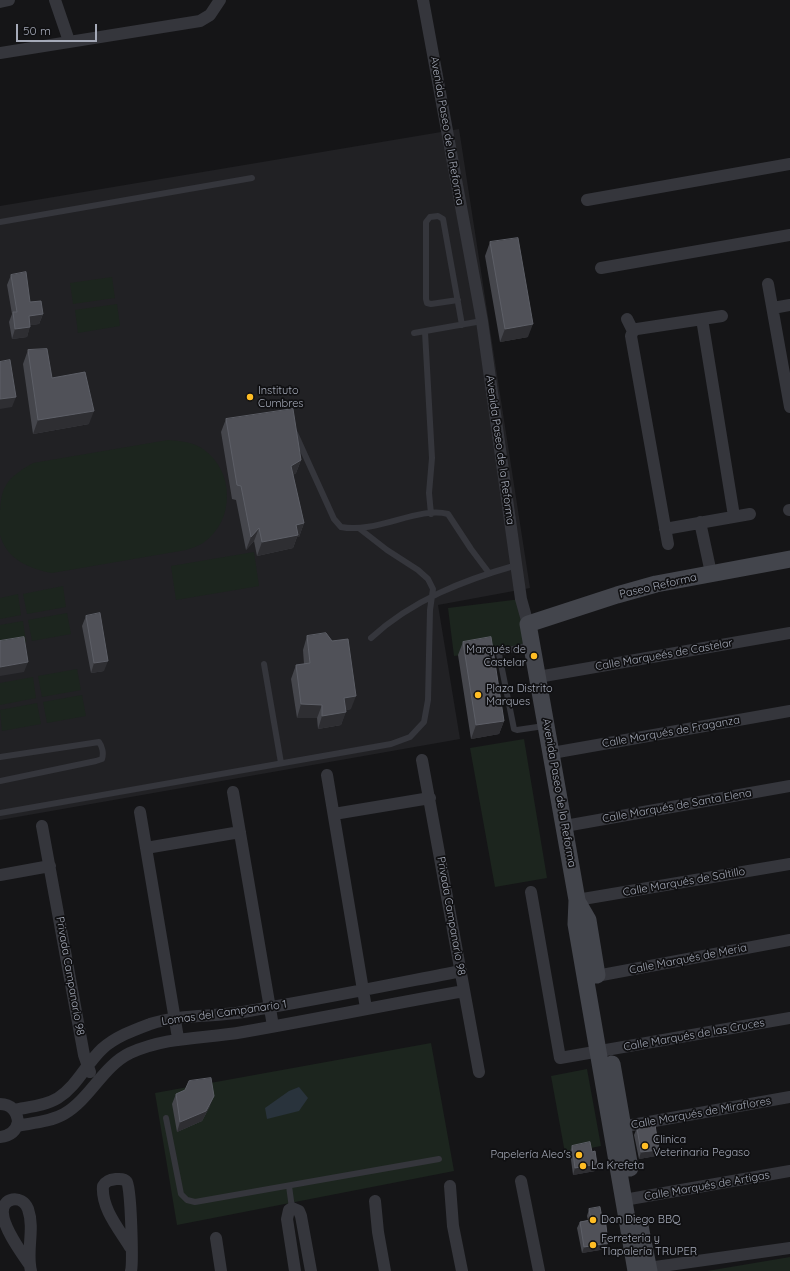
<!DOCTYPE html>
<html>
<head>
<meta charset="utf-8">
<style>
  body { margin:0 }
  #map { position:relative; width:790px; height:1271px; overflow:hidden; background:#151517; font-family:Quicksand,sans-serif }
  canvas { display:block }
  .scale { position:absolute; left:16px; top:24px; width:81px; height:18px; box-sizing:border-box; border:2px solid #a5aab8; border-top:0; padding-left:5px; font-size:12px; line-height:14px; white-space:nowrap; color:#a5aab8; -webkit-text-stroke:3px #101012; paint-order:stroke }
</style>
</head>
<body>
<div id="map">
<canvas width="790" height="1271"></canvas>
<div class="scale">50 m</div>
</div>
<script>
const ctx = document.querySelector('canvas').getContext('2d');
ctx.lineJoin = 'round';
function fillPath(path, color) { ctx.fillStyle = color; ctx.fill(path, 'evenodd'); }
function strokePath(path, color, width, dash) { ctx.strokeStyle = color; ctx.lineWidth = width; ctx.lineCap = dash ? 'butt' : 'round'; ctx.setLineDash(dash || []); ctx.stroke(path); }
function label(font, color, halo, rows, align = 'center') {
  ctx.font = font + ' Quicksand,sans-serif'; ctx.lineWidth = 3.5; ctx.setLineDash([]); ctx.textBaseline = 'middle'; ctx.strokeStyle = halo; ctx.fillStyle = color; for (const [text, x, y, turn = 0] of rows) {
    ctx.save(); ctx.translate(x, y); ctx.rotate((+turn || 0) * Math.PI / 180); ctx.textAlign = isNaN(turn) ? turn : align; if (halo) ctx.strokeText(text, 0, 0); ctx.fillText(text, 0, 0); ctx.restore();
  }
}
fillPath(new Path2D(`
  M 459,129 L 530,588 L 438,605 L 460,739 L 0,820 L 0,206 Z`), '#212124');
fillPath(new Path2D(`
  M 112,277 L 115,298 L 73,304 L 70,283 Z
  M 117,304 L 120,326 L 78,333 L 75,310 Z
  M 168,440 C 180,441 193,442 203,449 C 235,471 235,521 203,543 C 198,546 192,548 186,550 L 52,573 C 30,569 6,559 0,535 C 0,529 0,522 0,517 C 0,486 7,478 33,463 Z
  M 254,552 L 259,586 L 176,600 L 171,566 Z
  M 63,586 L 66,607 L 27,614 L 23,594 Z
  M 18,594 L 21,615 L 0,619 L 0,598 Z
  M 521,599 L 527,646 L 454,656 L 448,608 Z
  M 67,613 L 71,634 L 32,641 L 28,620 Z
  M 23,621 L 26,642 L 0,647 L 0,625 Z
  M 77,669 L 81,690 L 42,697 L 38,676 Z
  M 33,677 L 36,698 L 0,705 L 0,683 Z
  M 82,695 L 86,716 L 47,723 L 43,702 Z
  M 37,703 L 41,724 L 2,731 L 0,710 Z
  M 524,739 L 547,878 L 495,887 L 470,748 Z
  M 431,1043 L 454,1171 L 177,1225 L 155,1093 Z
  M 587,1069 L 601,1146 L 565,1153 L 551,1076 Z
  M 790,1257 L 790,1271 L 707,1271 Z`), '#1c251e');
fillPath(new Path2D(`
  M 299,1087 L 308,1098 L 299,1111 L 267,1119 L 265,1108 L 289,1091 Z`), '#29333c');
strokePath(new Path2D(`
  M 0,222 L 252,178
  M 458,300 L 431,304 L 427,303 L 426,299 L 426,222 L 430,217 L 438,216 L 443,219 L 462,325
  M 425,332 L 432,458 L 429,493 L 431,514
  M 414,333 L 482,321
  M 295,433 L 334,519 L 341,527 C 376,534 418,506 448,514 L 471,549 L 489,573
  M 371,638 C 412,600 464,580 517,565
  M 530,645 L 501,652 L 499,654 L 514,729 L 517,730 L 544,726
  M 264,664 L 281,763
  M 0,757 L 99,742 C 102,746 104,753 102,759 L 96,761 L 0,781
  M 0,813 L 391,744 L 410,737 L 424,722 L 428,700 L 430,610 L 433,589 L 428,579 L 418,570 L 387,550 L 360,529
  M 166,1118 L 181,1194 L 187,1200 L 195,1202 L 439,1159
  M 289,1186 L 292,1208`), '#35363c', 6);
strokePath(new Path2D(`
  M 55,0 L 69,41
  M 423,0 L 482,321 L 521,599 L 528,624
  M 0,2 L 9,0
  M 0,53 L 200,21 L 210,15 L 220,0
  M 587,200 L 790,164
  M 601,268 L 790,235
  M 768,284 L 790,407
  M 773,308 L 790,305
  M 627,319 L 633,331 L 631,336 L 668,544
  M 702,319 L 734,516
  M 633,331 L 637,329 L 722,316
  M 789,510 L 790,510
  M 700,522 L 711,573
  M 665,529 L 750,514
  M 538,677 L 790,633
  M 552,753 L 790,711
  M 422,760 L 479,1072
  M 327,775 L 366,1008
  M 233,792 L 273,1026
  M 140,812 L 178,1038
  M 334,814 L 430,798
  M 42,826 L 84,1055 L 90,1072
  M 565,826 L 790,786
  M 146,848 L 240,832
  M 0,875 L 50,866
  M 531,892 L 560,1058 L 790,1018
  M 577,900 L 790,864
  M 591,977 L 790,940
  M 0,1104 C 11,1104 17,1111 18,1122 C 16,1132 9,1136 0,1137
  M 14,1110 C 28,1107 45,1106 58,1098 C 77,1086 86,1064 102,1049 C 115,1037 134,1030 150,1024 C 180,1014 213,1017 243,1012 C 316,1000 389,985 461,971
  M 17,1126 C 32,1123 50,1122 64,1114 C 90,1099 103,1066 130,1053 C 169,1036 203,1039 243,1032 C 317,1019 390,1004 464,991
  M 615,1128 L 790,1097
  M 521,1181 L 539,1271
  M 450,1186 L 453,1226 L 462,1271
  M 624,1200 L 790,1171
  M 375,1201 L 378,1232 L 385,1271
  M 216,1238 L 221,1271
  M 130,1247 C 119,1229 101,1208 103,1186 C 106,1181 109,1180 116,1179 C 120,1179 124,1178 127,1182 C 131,1186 133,1264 131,1271
  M 29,1264 C 21,1252 4,1229 3,1214 C 1,1197 22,1194 28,1209 C 35,1229 26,1251 31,1271
  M 641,1269 L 790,1248
  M 295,1271 L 287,1219 L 289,1210 L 292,1208 L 299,1211 L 301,1216 L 311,1271`), '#35363c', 12);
strokePath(new Path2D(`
  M 577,901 L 588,920 L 597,975
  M 612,1064 L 630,1168
  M 640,1226 L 649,1271
  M 636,1271 L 576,924 L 577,900 L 528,624 L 617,595 L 656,584 L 790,559`), '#43454c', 17);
fillPath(new Path2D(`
  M 490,242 L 528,337 L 500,342 L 485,256 Z
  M 11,275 L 30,302 L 43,314 L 39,324 L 30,325 L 27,337 L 12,339 L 9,322 L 12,314 L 7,285 Z
  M 28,350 L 52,378 L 89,424 L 33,434 L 23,364 Z
  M 226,419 L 301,460 L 296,473 L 293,475 L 304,523 L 299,537 L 297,537 L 293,548 L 257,556 L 254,541 L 246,550 L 236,500 L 232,499 L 221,432 Z
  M 86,616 L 104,671 L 91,673 L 82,626 Z
  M 307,636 L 351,709 L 346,710 L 341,725 L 318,729 L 317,718 L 297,718 L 291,679 L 296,665 L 304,664 L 303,650 Z
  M 463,642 L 504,721 L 499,734 L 471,739 L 458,655 Z
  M 176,1094 L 210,1106 L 202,1121 L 177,1132 L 172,1104 Z
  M 637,1128 L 659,1150 L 656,1156 L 639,1159 L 634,1135 Z
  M 572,1146 L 592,1152 L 595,1171 L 573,1175 L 570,1152 Z
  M 589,1209 L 602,1218 L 606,1249 L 582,1253 L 577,1228 L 580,1222 L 588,1220 L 587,1216 Z`), '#45464c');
fillPath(new Path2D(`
  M 43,314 L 39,324 L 25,326 L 29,316 Z
  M 533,324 L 528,337 L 500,342 L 505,329 Z
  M 30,327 L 27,337 L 12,339 L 15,329 Z
  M 16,397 L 12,407 L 0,409 L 0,399 Z
  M 94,411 L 89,424 L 33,434 L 38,420 Z
  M 301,460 L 296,473 L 286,479 L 291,466 Z
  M 304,523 L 299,537 L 297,537 L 293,548 L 257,556 L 262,542 L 296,525 Z
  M 259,528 L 254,541 L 246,550 L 251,537 Z
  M 108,661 L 104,671 L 91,673 L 94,663 Z
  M 28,662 L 24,672 L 0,676 L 0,667 Z
  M 356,696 L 351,709 L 339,712 L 344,698 Z
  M 301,704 L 322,705 L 317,718 L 297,718 Z
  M 346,712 L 341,725 L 318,729 L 322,716 Z
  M 504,721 L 499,734 L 471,739 L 476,725 Z
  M 214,1096 L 210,1106 L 202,1121 L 177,1132 L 180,1122 Z
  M 659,1150 L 656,1156 L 639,1159 L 641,1152 Z
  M 597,1164 L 595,1171 L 573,1175 L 575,1168 Z
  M 608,1243 L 606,1249 L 582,1253 L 584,1247 Z`), '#2e2e32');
const building = new Path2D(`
  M 518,238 L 533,324 L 505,329 L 490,242 Z
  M 26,272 L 30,302 L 41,301 L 43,314 L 29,316 L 30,327 L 15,329 L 13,312 L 17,312 L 11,275 Z
  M 47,349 L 52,378 L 85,372 L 94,411 L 38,420 L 28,350 Z
  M 10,360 L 16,397 L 0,399 L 0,362 Z
  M 293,409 L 301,460 L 291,466 L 304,523 L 296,525 L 298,535 L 262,542 L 259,528 L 251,537 L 241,486 L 237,485 L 226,419 Z
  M 100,613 L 108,661 L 94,663 L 86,616 Z
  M 326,633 L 332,641 L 348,639 L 356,696 L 344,698 L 346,712 L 322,716 L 322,705 L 301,704 L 296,665 L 310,663 L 307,636 Z
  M 24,637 L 28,662 L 0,667 L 0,641 Z
  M 491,637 L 504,721 L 476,725 L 463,642 Z
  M 211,1078 L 214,1096 L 206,1111 L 180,1122 L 176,1094 L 185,1090 L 189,1081 Z
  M 655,1125 L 659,1150 L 641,1152 L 637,1128 Z
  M 590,1142 L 592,1152 L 595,1151 L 597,1164 L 575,1168 L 572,1146 Z
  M 600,1207 L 602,1218 L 605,1217 L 608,1243 L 584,1247 L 580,1222 L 591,1220 L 589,1209 Z`);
fillPath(building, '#505158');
strokePath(building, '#5d5f67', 1);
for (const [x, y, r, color] of [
  [250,397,4,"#ffbd24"],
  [534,656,4,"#ffbd24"],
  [478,695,4,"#ffbd24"],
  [645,1146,4,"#ffbd24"],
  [579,1155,4,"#ffbd24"],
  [583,1166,4,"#ffbd24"],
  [593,1220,4,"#ffbd24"],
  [593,1245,4,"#ffbd24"]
]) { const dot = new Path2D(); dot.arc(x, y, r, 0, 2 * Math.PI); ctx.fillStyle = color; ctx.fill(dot); strokePath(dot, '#101012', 1.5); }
label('11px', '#a5aab8', '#101012', [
  ["Avenida Paseo de la Reforma",447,131,80],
  ["Avenida Paseo de la Reforma",500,450,82],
  ["Paseo Reforma",658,586,-13],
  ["Calle Marqueés de Castelar",664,655,-10],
  ["Calle Marqués de Fraganza",671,732,-10],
  ["Avenida Paseo de la Reforma",559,793,80],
  ["Calle Marqués de Santa Elena",677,806,-10],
  ["Calle Marqués de Saltillo",684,882,-10],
  ["Privada Campanario 98",451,916,80],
  ["Calle Marqués de Meria",688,959,-11],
  ["Privada Campanario 98",70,976,80],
  ["Lomas del Campanario 1",224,1013,-8],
  ["Calle Marqués de las Cruces",694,1035,-10],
  ["Calle Marqués de Miraflores",701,1113,-10],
  ["Calle Marqués de Artigas",707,1186,-10]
]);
label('11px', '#a5aab8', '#101012', [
  ["Instituto",258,391],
  ["Cumbres",258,404],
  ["Marqués de",526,650,"right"],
  ["Castelar",526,663,"right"],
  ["Plaza Distrito",486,689],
  ["Marques",486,702],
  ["Clinica",653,1140],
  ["Veterinaria Pegaso",653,1153],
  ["Papelería Aleo's",571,1155,"right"],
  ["La Krefeta",591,1166],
  ["Don Diego BBQ",601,1220],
  ["Ferreteria y",601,1239],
  ["Tlapalería TRUPER",601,1252]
], 'left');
</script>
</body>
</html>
